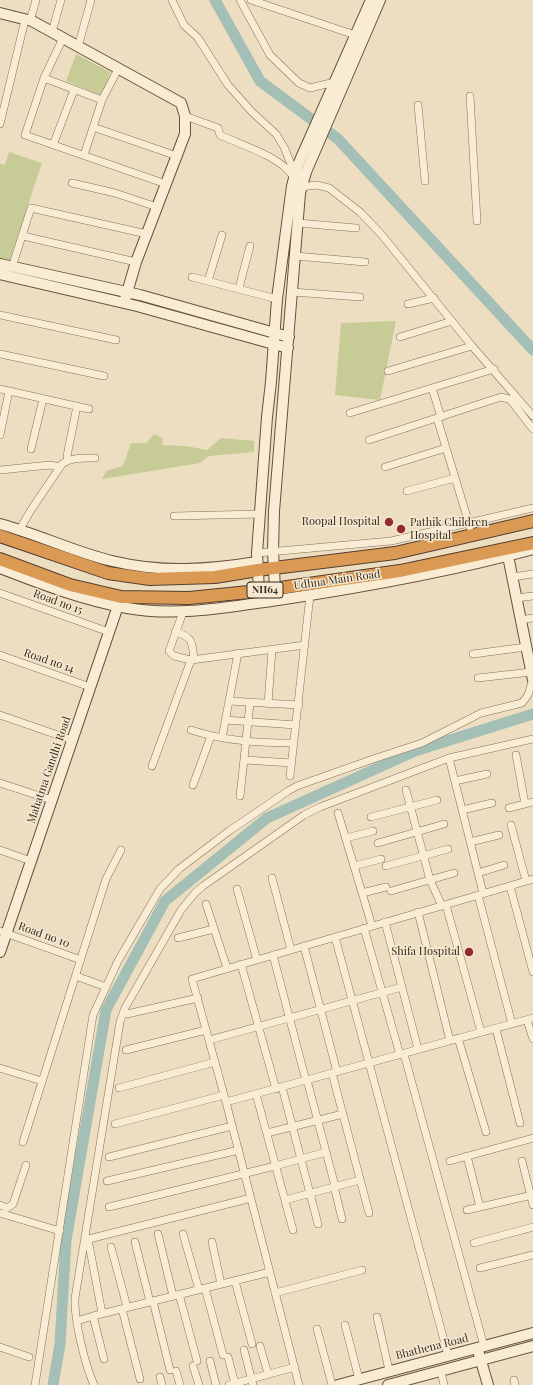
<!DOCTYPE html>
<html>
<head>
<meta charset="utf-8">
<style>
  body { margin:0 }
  canvas { display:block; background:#eddec2 }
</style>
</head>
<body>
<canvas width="533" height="1385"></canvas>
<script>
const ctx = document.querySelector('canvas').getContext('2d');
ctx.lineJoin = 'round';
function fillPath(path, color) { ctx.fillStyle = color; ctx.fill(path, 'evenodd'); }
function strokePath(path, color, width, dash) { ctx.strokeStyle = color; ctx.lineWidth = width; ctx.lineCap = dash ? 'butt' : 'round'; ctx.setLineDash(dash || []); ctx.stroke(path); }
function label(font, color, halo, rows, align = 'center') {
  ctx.font = font + ' "Playfair Display",serif'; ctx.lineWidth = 3; ctx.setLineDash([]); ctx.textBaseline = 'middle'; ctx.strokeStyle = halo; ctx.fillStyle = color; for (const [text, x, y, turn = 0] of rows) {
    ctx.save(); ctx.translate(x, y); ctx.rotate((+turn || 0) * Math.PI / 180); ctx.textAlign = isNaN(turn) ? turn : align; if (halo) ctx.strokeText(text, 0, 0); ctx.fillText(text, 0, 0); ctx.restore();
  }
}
fillPath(new Path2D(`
  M 76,54 L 110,72 L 103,96 L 66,81 Z
  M 9,152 L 42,163 L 9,262 L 0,261 L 0,164 L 5,165 Z
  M 396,321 L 380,400 L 335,395 L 341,323 Z
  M 154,434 L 163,438 L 162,445 L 186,446 L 207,450 L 221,438 L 254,441 L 254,452 L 209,456 L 200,463 L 102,479 L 106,471 L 123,466 L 131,443 L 147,443 Z`), '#c7cb96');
strokePath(new Path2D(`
  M 215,0 L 260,81 L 338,139 L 533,350
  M 53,1385 L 60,1344 L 66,1240 L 106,1010 L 165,901 L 267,818 L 415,751 L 533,714`), '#a4c0b6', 11);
const street = new Path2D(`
  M 172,0 L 184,25 L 198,38 L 228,85 L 252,112 L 276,134 L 284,147 L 295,174
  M 240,0 L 270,55 L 299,83 L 310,88 L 335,82
  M 251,0 L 355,35
  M 30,21 L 36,0
  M 52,32 L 61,0
  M 63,38 L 44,78 L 25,135 L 166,184
  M 78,47 L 91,0
  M 44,78 L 102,100
  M 470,96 L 477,221
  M 418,105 L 425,181
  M 185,116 L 218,128 L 220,135 C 241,145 279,156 292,175
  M 0,124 L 25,20
  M 93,127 L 177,156
  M 53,145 L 74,90
  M 84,155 L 102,100 L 118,69
  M 72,183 L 115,193 L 157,207
  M 301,187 L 317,185 L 329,188 L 360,212 L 381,234 L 472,346 L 533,416
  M 298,223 L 356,228
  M 23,236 L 136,262
  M 295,256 L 365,262
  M 12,267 L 31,208 L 147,234
  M 192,277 L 277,299
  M 208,281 L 222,235
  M 239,288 L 250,246
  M 292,292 L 360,297
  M 408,304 L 434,298
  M 0,315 L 116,340
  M 400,337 L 452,321
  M 0,354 L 104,376
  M 388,371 L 472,346
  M 432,388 L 441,417
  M 0,389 L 89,409
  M 350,413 L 494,369
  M 437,418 L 470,527
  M 0,435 L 9,391
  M 369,440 L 501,397 L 509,399 L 512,402 L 533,429
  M 31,449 L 43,399
  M 68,460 L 67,456 L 77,406
  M 385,467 L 446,448
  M 0,470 L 50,465 L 60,467
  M 407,491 L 455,478
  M 174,516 L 260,514
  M 20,529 L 31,510 L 62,464 C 72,457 83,458 95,458
  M 257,553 L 391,541 L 533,508
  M 512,577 L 533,574
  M 0,593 L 109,632
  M 516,598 L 533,596
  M 183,612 L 169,651 L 174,656 L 191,660 L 305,645
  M 521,620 L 533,618
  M 175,632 C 194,637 192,643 194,660
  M 473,654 L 526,647
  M 0,655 L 90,687
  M 478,678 L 531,672
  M 229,701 L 299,705
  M 268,704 L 272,649
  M 0,715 L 72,740
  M 225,720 L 296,725
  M 191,730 C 225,741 258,743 294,743
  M 222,738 L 238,653
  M 516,755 L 525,804
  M 449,758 L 483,893
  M 245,760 L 292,763
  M 152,766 L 191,660
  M 290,776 L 310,595
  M 455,781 L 487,774
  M 0,783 L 52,800
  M 193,785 L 211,736
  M 406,790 L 430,880 L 442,906
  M 240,796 L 250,703
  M 509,808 L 533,802
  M 462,810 L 492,803
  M 338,813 L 372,926
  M 371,817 L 437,800
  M 511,825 L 526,881
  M 346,838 L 373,831
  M 470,842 L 499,835
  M 378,843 L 444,824
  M 0,850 L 31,861
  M 354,866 L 381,859
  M 386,866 L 448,849
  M 478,873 L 504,865
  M 272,878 L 291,950
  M 510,886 L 533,972
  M 237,889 L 257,960
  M 391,891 L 454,873
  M 362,893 L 386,887
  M 478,895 L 512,1024
  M 206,904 L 227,968
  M 446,905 L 481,1032
  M 418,912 L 450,1041
  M 385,922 L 418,1049
  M 364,928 L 400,1055
  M 0,931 L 81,960
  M 335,937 L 448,1355
  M 178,938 L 214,929
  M 304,946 L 337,1072
  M 273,955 L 306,1081
  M 241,964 L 276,1089
  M 76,976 L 106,987
  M 127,1014 L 198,998
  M 527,1020 L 533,1039
  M 496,1029 L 520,1123
  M 458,1038 L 486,1132
  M 209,1040 L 402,987
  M 126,1050 L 206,1030
  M 404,1054 L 484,1346
  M 0,1068 L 42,1081
  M 332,1073 L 369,1213
  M 307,1080 L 335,1186
  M 282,1087 L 318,1224
  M 119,1088 L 215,1062
  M 256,1094 L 293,1230
  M 226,1102 L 533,1018
  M 115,1124 L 224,1095
  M 267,1133 L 343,1114
  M 23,1142 L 106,879 L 121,850
  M 467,1156 L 480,1207
  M 109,1157 L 232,1126
  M 450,1161 L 533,1138
  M 522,1161 L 533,1205
  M 107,1181 L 239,1150
  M 334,1186 L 342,1219
  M 285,1200 L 360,1180
  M 0,1205 L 7,1208 L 13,1204 L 26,1165
  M 109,1207 L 275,1166 L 326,1152
  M 467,1210 L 533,1195
  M 0,1213 L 60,1231
  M 158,1234 L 173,1296
  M 183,1234 L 199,1290
  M 88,1239 L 102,1313
  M 85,1240 L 251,1198
  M 135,1242 L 150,1302
  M 212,1242 L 221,1284
  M 474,1243 L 533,1227
  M 111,1247 L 127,1307
  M 480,1268 L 533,1255
  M 235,1281 L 252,1344
  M 205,1288 L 223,1355
  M 275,1293 L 362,1270
  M 179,1294 L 197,1361
  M 153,1301 L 170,1370
  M 122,1309 L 140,1379
  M 93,1316 L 104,1359
  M 377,1317 L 389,1370
  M 77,1321 L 93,1316 L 270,1272
  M 345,1325 L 359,1379
  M 317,1329 L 332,1385
  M 260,1346 L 268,1374
  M 0,1347 L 29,1357
  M 244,1350 L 253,1385
  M 228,1357 L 235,1384
  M 210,1361 L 216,1385
  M 193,1366 L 199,1385
  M 176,1371 L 180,1385
  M 441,1372 L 444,1385
  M 160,1377 L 162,1385
  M 514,1380 L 515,1385
  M 35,1385 L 93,1015 L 118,961 L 160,889 L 179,869 L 229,831 L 288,791 L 297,786 L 376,758 L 422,743 L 481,713 L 522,703 L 528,695 L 533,679
  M 94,1385 C 85,1365 74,1320 75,1298 L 120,1022 L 125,1008 L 181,910 L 195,893 L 203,886 L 304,815 L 320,807 L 449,758 L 533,739
  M 229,1385 L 295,1367
  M 299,1385 L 226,1102 L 192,979 L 533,879`);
const secondary = new Path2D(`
  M 0,13 L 32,21 L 181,103 L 185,116 L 185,134 L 136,262 L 124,303
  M 0,264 L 140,295 L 289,337
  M 0,274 L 137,306 L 288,348
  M 0,524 C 38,534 74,552 112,561 C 162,573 208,570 257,562
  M 507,551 L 533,680
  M 0,568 C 41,584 83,600 127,608 C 177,617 228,607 278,600 C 364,587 449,572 533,549
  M 275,589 L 273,551 L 274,511 L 300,193 L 306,172 L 380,0
  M 259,591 L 257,553 L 267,417 L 271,382 L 277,299 L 292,186 L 297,167 L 371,0
  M 0,952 L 120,600
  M 479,1354 L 488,1385
  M 338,1385 L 533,1333
  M 388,1385 L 533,1346`);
const highway = new Path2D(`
  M 0,536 L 108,573 L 150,579 L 215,577 L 258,570 L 395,553 L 533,521
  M 0,559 L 70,585 L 121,597 L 189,598 L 259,591 L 400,571 L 533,543`);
strokePath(street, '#867059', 8);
strokePath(secondary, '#68513d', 12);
strokePath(highway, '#543e2e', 14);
strokePath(street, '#f8ecd5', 7);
strokePath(secondary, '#f8ecd5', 10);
strokePath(highway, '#db9a54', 12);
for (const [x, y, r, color] of [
  [389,522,5,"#942b30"],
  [401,529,5,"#942b30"],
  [469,952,5,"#942b30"]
]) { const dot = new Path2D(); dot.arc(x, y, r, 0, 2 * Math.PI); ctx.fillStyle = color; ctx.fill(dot); strokePath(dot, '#f5e9d1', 1.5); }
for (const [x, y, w] of [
  [265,590,36]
]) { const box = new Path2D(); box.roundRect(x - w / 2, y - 8, w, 16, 3); ctx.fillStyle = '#f5e9d1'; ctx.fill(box); strokePath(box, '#36291d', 1); }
label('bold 10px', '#36291d', null, [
  ["NH64",265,590]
]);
label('11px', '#36291d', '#f5e9d1', [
  ["Roopal Hospital",380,522],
  ["Pathik Children",410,523,"left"],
  ["Hospital",410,536,"left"],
  ["Shifa Hospital",460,952]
], 'right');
label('11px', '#36291d', '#f5e9d1', [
  ["Udhna Main Road",337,580,-8],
  ["Road no 15",58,602,20],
  ["Road no 14",49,661,19],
  ["Mahatma Gandhi Road",49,770,-71],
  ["Road no 10",44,935,20],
  ["Bhathena Road",432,1347,-14]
]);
</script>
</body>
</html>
